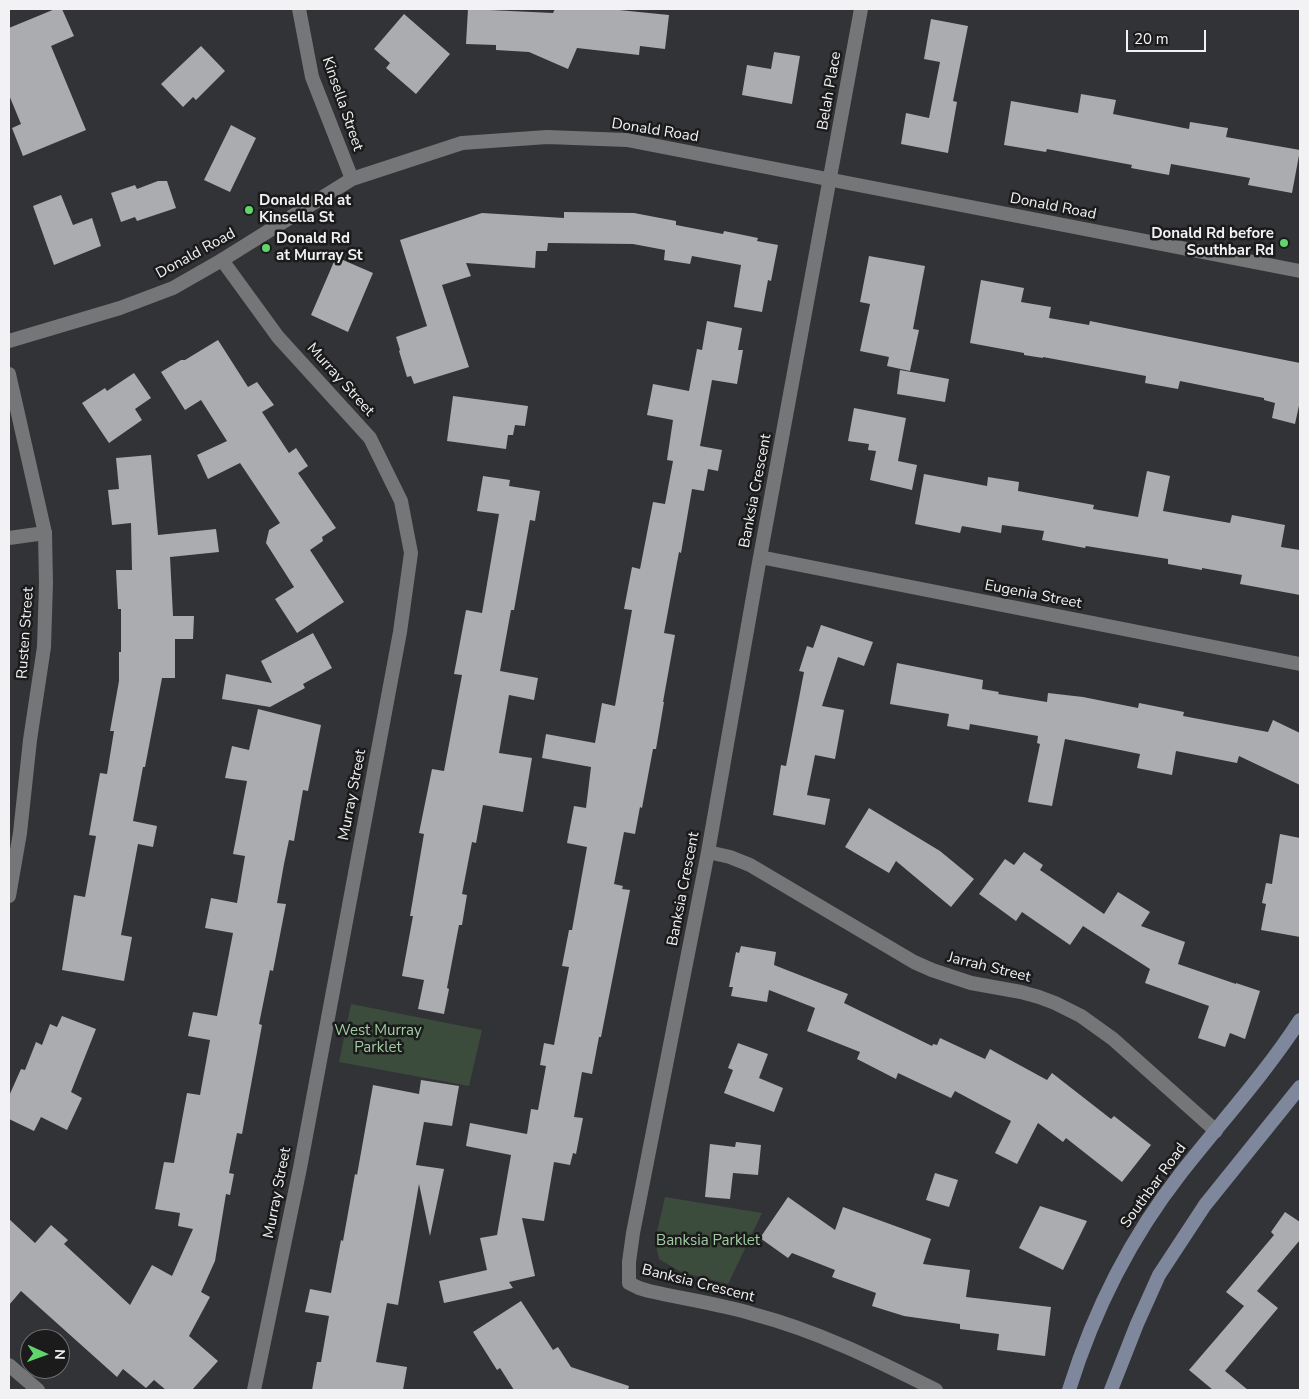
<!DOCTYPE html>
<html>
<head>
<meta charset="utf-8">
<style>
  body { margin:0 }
  #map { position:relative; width:1309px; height:1399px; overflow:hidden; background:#323336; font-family:"Nunito Sans",sans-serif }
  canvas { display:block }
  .frame { position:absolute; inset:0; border:10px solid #f2f2f4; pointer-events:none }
  .north { position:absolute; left:20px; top:1329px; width:50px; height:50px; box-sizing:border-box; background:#1b1b1c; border:1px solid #717172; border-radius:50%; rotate:92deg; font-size:14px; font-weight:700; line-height:20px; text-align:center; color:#f2f2f4 }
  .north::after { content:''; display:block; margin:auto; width:18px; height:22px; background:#5fd56b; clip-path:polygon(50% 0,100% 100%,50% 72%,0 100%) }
  .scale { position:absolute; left:1126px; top:30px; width:80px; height:22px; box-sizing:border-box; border:2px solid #f2f2f4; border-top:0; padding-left:6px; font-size:15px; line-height:18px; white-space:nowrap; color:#f2f2f4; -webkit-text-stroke:4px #1b1b1c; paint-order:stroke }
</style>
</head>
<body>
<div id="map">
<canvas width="1309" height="1399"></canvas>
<div class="frame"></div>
<div class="north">N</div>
<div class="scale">20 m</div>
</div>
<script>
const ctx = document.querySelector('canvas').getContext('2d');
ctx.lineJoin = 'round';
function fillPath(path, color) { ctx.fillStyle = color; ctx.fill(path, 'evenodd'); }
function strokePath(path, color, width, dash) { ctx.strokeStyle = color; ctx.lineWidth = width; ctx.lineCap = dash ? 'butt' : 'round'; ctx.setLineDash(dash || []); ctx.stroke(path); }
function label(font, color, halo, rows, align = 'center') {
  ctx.font = font + ' "Nunito Sans",sans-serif'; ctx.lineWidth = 5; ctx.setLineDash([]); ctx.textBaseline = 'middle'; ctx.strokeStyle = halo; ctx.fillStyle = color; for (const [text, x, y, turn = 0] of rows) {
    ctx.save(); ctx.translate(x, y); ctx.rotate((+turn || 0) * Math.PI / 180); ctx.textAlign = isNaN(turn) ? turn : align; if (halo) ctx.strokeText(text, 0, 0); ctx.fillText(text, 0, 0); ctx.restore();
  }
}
fillPath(new Path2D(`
  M 351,1004 L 482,1030 L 469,1086 L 339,1062 Z
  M 665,1197 L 762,1213 L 728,1284 L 681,1272 L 659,1259 L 655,1240 Z`), '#3c4c3c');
fillPath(new Path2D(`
  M 55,9 L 62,9 L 74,36 L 51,46 L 86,130 L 23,156 L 12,128 L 21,124 L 9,95 L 9,28 Z
  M 468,9 L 553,13 L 555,9 L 609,9 L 669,15 L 665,49 L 640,46 L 639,55 L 577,48 L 568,69 L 529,52 L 496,50 L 496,45 L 466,44 Z
  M 404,14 L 450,54 L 416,94 L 386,68 L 390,63 L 374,49 Z
  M 931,19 L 968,26 L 953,101 L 957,102 L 948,153 L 901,144 L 906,113 L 929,118 L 940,62 L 924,59 Z
  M 201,46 L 225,71 L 196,100 L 193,97 L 183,107 L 161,84 Z
  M 774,52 L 800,56 L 792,104 L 742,95 L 747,65 L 771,69 Z
  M 1081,94 L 1116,100 L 1113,114 L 1189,129 L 1190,122 L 1228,128 L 1226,137 L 1300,150 L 1292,193 L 1248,185 L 1250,178 L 1171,164 L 1169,175 L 1131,168 L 1132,165 L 1047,149 L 1046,152 L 1004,145 L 1011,101 L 1078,113 Z
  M 231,125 L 256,138 L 230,192 L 204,180 Z
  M 158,181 L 167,181 L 176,208 L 137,221 L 135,217 L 121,222 L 111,193 L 135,185 L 137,189 Z
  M 61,195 L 73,225 L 92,218 L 101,246 L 54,265 L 33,206 Z
  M 564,212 L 634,213 L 676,221 L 676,225 L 723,234 L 724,231 L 758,238 L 757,241 L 778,245 L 771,281 L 768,280 L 762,312 L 734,307 L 741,265 L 692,256 L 690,264 L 664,260 L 665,250 L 633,244 L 548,243 L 547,251 L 536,251 L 535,268 L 466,263 L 471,276 L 442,285 L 469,367 L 414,384 L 411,376 L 407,377 L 399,351 L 400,350 L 396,337 L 427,326 L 400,240 L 482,213 L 564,218 Z
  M 869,256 L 925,266 L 913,329 L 919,330 L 910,371 L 887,366 L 889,357 L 860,351 L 870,304 L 860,302 Z
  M 336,257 L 373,273 L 348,332 L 311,315 Z
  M 981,280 L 1024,288 L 1021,302 L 1051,307 L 1049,318 L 1089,325 L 1090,321 L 1300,363 L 1300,401 L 1295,424 L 1272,418 L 1275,403 L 1264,400 L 1264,398 L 1180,381 L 1178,389 L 1145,383 L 1146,376 L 1043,357 L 1043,358 L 1024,355 L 1024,353 L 970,343 Z
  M 707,321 L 742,328 L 738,350 L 743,350 L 737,384 L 712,380 L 700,446 L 722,450 L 718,471 L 708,469 L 704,491 L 692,489 L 681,553 L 679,552 L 664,633 L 675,635 L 663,702 L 664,702 L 656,749 L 653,749 L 642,808 L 640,807 L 635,834 L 624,832 L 614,884 L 623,886 L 622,889 L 630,890 L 601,1037 L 599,1037 L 592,1074 L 582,1072 L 574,1117 L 583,1118 L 576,1154 L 573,1153 L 570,1165 L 554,1162 L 544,1221 L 522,1218 L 535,1276 L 509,1282 L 513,1288 L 444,1303 L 439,1281 L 487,1270 L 480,1238 L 497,1235 L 511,1155 L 466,1146 L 470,1123 L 527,1134 L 531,1109 L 538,1110 L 546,1066 L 540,1065 L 544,1043 L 554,1045 L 569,967 L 562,966 L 569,930 L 572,930 L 587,847 L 567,843 L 574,806 L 586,808 L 591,767 L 542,758 L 546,734 L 595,743 L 602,703 L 615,706 L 632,610 L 624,609 L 632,567 L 640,569 L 653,502 L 665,504 L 673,461 L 667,460 L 673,420 L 647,415 L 653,384 L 689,391 L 697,349 L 702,350 Z
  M 218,340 L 248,387 L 257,382 L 274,405 L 262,412 L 289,453 L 296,448 L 308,466 L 298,473 L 336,528 L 322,537 L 323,541 L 310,550 L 344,602 L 297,633 L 275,599 L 294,587 L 266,543 L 269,530 L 280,523 L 240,463 L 208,479 L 197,455 L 227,441 L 201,400 L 185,410 L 161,372 L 181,360 L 185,360 Z
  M 900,370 L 949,379 L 945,402 L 897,394 Z
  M 134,373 L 151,398 L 135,409 L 142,420 L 109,443 L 82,403 L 105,388 L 107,391 Z
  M 453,396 L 528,406 L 525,426 L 515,425 L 513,435 L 508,435 L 506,449 L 447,441 Z
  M 854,408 L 906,418 L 898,461 L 917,465 L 912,490 L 870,480 L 876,451 L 868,450 L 869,444 L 848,441 Z
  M 151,455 L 158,535 L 216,529 L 219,552 L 170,557 L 173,616 L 194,616 L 193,639 L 175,639 L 175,678 L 162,678 L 145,767 L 143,767 L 133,821 L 157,826 L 153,847 L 138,844 L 121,935 L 132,937 L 124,981 L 62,970 L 74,895 L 85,897 L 96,836 L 89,835 L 100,773 L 107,774 L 114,731 L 110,731 L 119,681 L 119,652 L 121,652 L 121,609 L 118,609 L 116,570 L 132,570 L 131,523 L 112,525 L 108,490 L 119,489 L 116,458 Z
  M 1147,471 L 1170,476 L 1163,511 L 1230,523 L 1232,515 L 1285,525 L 1281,547 L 1300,550 L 1300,595 L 1240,584 L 1242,575 L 1202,568 L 1202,570 L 1168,564 L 1168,559 L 1086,546 L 1085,548 L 1042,540 L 1044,531 L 1002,525 L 1001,533 L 962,526 L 960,533 L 915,524 L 924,474 L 987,486 L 988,477 L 1019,482 L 1018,491 L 1094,505 L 1093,509 L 1138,517 Z
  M 483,476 L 510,480 L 509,486 L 540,491 L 535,521 L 530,520 L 514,610 L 511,610 L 500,671 L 538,678 L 534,700 L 509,695 L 499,753 L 532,758 L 523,812 L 483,805 L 476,843 L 472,842 L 462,894 L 467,895 L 462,925 L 459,925 L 447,988 L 449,989 L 444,1014 L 418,1009 L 424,980 L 402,976 L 413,916 L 410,916 L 424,834 L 419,833 L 432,769 L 444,771 L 462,675 L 454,674 L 466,610 L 482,613 L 499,514 L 477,511 Z
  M 821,625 L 873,642 L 864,666 L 838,657 L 822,706 L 844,710 L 835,759 L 815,755 L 807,795 L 830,799 L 825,825 L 773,815 L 781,765 L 786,766 L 804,672 L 799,671 L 807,646 L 813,648 Z
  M 313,633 L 332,668 L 303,684 L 305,688 L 270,707 L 222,699 L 226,674 L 272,683 L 261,661 Z
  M 897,663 L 983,680 L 982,689 L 999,692 L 998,694 L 1047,702 L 1048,693 L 1083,697 L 1138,708 L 1139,703 L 1184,712 L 1183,716 L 1268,732 L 1273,720 L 1300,733 L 1300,785 L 1239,756 L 1237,763 L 1176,751 L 1172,775 L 1137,768 L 1140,754 L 1065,739 L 1052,806 L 1028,802 L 1040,744 L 1037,743 L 1038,736 L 970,724 L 969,730 L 947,726 L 949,714 L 890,704 Z
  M 258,709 L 321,725 L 308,791 L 303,790 L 294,841 L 289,840 L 284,864 L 277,903 L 286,904 L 273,971 L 270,970 L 259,1024 L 262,1025 L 242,1134 L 237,1133 L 229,1173 L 234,1174 L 230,1195 L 226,1194 L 215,1261 L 201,1292 L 210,1297 L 189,1336 L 218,1361 L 192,1390 L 166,1390 L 154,1380 L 146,1388 L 123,1369 L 117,1377 L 21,1291 L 9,1305 L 9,1219 L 35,1243 L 51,1225 L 68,1240 L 64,1244 L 130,1305 L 152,1265 L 172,1276 L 193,1229 L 178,1226 L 180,1213 L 155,1209 L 164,1162 L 174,1163 L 187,1093 L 200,1095 L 210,1040 L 188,1036 L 193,1012 L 217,1016 L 233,933 L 205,928 L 211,898 L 237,903 L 245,856 L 233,854 L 247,781 L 225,778 L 232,746 L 249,750 Z
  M 869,808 L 940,851 L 974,879 L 951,907 L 896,861 L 889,873 L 845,847 Z
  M 1280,834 L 1300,838 L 1300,937 L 1261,930 L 1266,904 L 1262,903 L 1266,883 L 1272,884 Z
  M 1024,852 L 1043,865 L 1040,870 L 1104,914 L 1118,892 L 1150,912 L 1141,926 L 1185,942 L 1178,964 L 1236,984 L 1236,983 L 1260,991 L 1245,1039 L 1230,1033 L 1225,1047 L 1198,1038 L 1209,1006 L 1145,983 L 1150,969 L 1083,926 L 1070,945 L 1022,912 L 1016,921 L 979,894 L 1005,859 L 1014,865 Z
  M 741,946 L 776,952 L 774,965 L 848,994 L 844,1003 L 932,1046 L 933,1044 L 937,1045 L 940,1038 L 985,1059 L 990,1049 L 1047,1080 L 1052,1073 L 1111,1119 L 1114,1116 L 1151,1145 L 1122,1182 L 1066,1138 L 1063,1142 L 1038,1123 L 1017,1164 L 995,1153 L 1011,1121 L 955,1091 L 951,1098 L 898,1073 L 896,1079 L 857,1059 L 860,1052 L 807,1031 L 815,1008 L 769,990 L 767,1002 L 731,996 L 733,987 L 729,987 L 736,952 L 739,953 Z
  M 62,1016 L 96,1029 L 71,1092 L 82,1098 L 67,1130 L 41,1117 L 34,1131 L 9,1119 L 9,1096 L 21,1069 L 25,1070 L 36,1042 L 42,1045 L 50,1024 L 57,1027 Z
  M 738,1043 L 768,1054 L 759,1078 L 783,1088 L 774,1112 L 724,1093 L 733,1070 L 728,1068 Z
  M 421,1080 L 459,1086 L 452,1126 L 424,1122 L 416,1165 L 444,1169 L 430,1236 L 419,1184 L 398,1305 L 387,1303 L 376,1362 L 407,1367 L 403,1390 L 312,1390 L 317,1362 L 321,1362 L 329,1316 L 305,1312 L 310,1289 L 331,1293 L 341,1240 L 343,1241 L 355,1174 L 357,1175 L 373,1085 L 419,1094 Z
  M 736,1142 L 761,1145 L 758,1175 L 733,1173 L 730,1199 L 705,1197 L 710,1144 L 735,1147 Z
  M 935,1173 L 958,1180 L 949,1207 L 926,1200 Z
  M 788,1197 L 835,1230 L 843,1207 L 931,1239 L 923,1264 L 970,1270 L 966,1297 L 1051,1307 L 1045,1356 L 997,1350 L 999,1334 L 960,1329 L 960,1324 L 904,1316 L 872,1306 L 876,1293 L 832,1277 L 835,1270 L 792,1253 L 788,1258 L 760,1238 Z
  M 1040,1206 L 1087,1221 L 1063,1270 L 1019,1248 Z
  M 1285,1212 L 1300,1222 L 1300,1240 L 1257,1291 L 1278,1308 L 1225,1371 L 1248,1390 L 1213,1390 L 1189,1370 L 1244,1306 L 1226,1292 L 1274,1235 L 1271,1232 Z
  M 521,1301 L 553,1350 L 558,1347 L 571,1367 L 629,1386 L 628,1390 L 514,1390 L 500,1368 L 497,1370 L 473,1332 Z`), '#abacaf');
strokePath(new Path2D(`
  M 299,9 L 312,77 L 352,179
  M 861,9 L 760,557 L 708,852 L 633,1233 L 629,1262 L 629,1283 L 639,1288 L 649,1291 C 684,1299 719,1304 753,1314 C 818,1331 876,1360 936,1390
  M 222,260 L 278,337 L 370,438 L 401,501 L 411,553 L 400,632 L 300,1168 L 254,1390
  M 9,538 L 45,533
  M 760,557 L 1300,664
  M 708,852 L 730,857 L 750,865 L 914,962 L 932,970 L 971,983 L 1021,992 L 1039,997 L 1055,1003 L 1081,1016 L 1113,1039 L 1216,1131
  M 9,1365 L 38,1390`), '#757678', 14);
strokePath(new Path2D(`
  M 9,341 L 120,308 L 173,288 L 222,260 L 352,179 L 462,143 L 547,137 L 627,140 L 1300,271
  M 9,374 L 45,533 L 46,583 L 44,647 L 30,740 L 20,833 L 9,896`), '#757678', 14);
strokePath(new Path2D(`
  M 1069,1390 C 1093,1313 1131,1237 1181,1173 C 1221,1122 1265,1074 1300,1020
  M 1111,1390 L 1137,1324 L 1159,1275 L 1205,1205 L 1300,1087`), '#7f879c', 14);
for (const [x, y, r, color] of [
  [249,210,5,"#5fd56b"],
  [1284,243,5,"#5fd56b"],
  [266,248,5,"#5fd56b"]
]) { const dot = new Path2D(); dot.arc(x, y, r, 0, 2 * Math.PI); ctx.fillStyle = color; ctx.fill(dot); strokePath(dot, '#1b1b1c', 2); }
label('15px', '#f2f2f4', '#1b1b1c', [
  ["Belah Place",830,91,-80],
  ["Kinsella Street",342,104,71],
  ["Donald Road",655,131,9],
  ["Donald Road",1053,207,11],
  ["Donald Road",196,254,-29],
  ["Murray Street",340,380,48],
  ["Banksia Crescent",756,491,-79],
  ["Eugenia Street",1033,595,11],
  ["Rusten Street",26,633,-86],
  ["Murray Street",353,795,-79],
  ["Banksia Crescent",684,889,-79],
  ["Jarrah Street",989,968,14],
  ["Southbar Road",1154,1186,-54],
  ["Murray Street",278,1193,-79],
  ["Banksia Crescent",698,1284,14]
]);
label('bold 15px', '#f2f2f4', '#1b1b1c', [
  ["Donald Rd at",259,201],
  ["Kinsella St",259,218],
  ["Donald Rd before",1274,234,"right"],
  ["Southbar Rd",1274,251,"right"],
  ["Donald Rd",276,239],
  ["at Murray St",276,256]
], 'left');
label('15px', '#a1cca2', '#1b1b1c', [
  ["West Murray",378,1031],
  ["Parklet",378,1048],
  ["Banksia Parklet",708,1241]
]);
</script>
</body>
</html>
